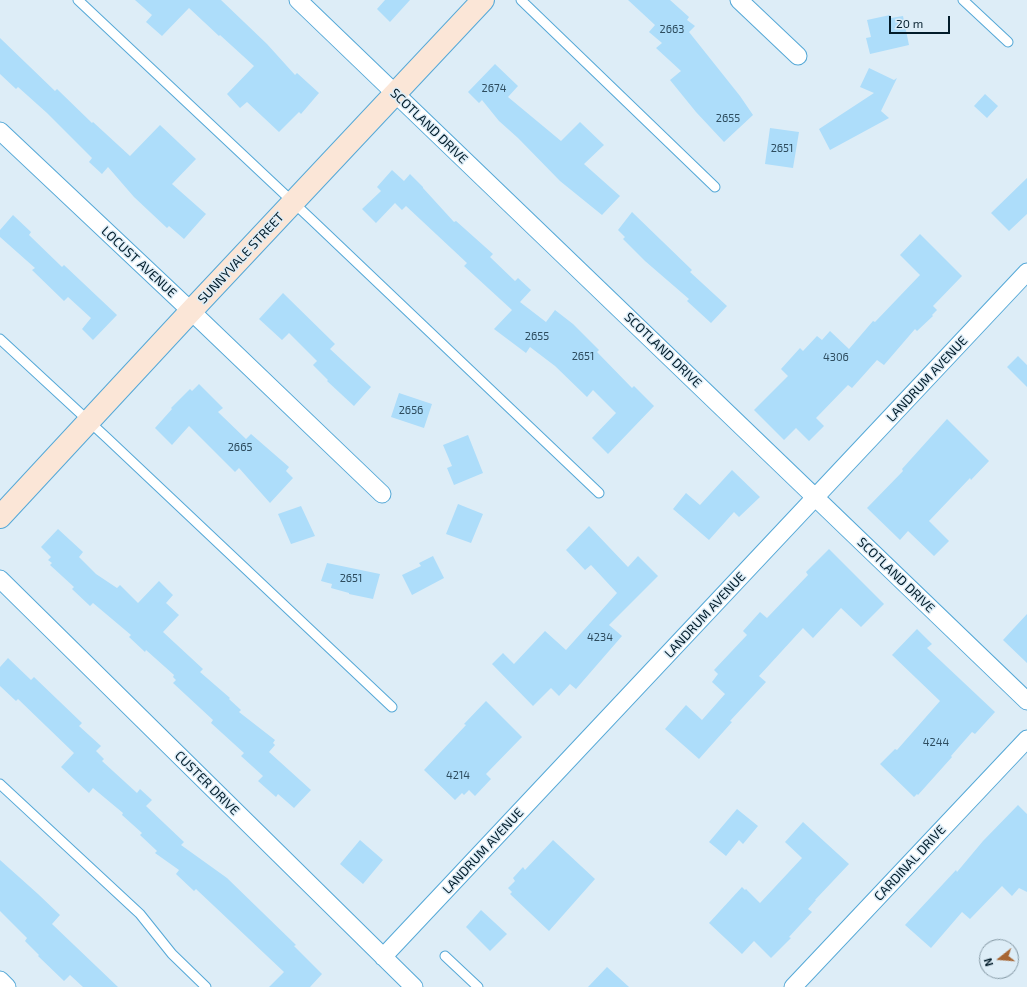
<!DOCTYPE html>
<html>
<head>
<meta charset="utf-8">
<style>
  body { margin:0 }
  #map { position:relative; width:1027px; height:987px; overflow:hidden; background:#ddedf7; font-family:"Exo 2",sans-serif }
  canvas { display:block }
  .north { position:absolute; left:979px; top:939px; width:40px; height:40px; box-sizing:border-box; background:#ddedf7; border:1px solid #8599a5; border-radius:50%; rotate:253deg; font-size:11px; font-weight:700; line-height:16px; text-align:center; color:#021c2a }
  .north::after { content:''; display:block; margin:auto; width:14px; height:18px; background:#a76532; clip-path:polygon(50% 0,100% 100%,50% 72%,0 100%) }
  .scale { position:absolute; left:889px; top:16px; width:61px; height:18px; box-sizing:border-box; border:2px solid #021c2a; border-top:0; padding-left:5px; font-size:12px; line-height:14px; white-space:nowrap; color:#021c2a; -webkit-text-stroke:3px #ddedf7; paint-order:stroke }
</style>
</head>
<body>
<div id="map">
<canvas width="1027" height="987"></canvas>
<div class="north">N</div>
<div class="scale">20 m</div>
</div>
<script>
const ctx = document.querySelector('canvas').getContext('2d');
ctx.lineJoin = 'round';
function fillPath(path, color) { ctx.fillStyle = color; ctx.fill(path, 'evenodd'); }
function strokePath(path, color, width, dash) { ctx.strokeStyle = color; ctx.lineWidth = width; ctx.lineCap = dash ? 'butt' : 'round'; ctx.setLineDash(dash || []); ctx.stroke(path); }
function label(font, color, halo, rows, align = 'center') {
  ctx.font = font + ' "Exo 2",sans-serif'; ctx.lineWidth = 3; ctx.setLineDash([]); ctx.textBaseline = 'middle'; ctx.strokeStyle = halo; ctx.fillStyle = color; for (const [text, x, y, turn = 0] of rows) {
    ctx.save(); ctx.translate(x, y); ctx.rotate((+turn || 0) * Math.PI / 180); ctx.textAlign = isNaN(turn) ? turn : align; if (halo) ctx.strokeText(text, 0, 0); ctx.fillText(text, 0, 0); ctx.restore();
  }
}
fillPath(new Path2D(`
  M 135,0 L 221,0 L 267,44 L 295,75 L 297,73 L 319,93 L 301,114 L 299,112 L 279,132 L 247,102 L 240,108 L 227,94 L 254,66 L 220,35 L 219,36 L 189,8 L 162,36 L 146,22 L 152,15 Z
  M 385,0 L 410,0 L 390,22 L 377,9 Z
  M 628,0 L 670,0 L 689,17 L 687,20 L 695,26 L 689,32 L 740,96 L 753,115 L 724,142 L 696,112 L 670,80 L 681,71 L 656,48 L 662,43 L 649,32 L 655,25 Z
  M 890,15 L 891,18 L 903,16 L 909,45 L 870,54 L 866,38 L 871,37 L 867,20 Z
  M 0,38 L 55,91 L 57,89 L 92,123 L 93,122 L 130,156 L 160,125 L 196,159 L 172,184 L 206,214 L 184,239 L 169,226 L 167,228 L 134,197 L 108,167 L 102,174 L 89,162 L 92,158 L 47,113 L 18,87 L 16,89 L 0,74 Z
  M 495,64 L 518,86 L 508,97 L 561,141 L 580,122 L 604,145 L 584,164 L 620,196 L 602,215 L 560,181 L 518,138 L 499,121 L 482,100 L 479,103 L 468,92 Z
  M 869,68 L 894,80 L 897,78 L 881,111 L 889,118 L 830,150 L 819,129 L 874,93 L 860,87 Z
  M 985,94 L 998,106 L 987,118 L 974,106 Z
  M 770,128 L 799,132 L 793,168 L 765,164 Z
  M 392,170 L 404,181 L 410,174 L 423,187 L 423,188 L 454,222 L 456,221 L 493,254 L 490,257 L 515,281 L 518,278 L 531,290 L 520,302 L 546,322 L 555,310 L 573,324 L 599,350 L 597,352 L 632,388 L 634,386 L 654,406 L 608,454 L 592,438 L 616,413 L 593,390 L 587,397 L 555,366 L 530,347 L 526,353 L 494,329 L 512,310 L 464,266 L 467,263 L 406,206 L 402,210 L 395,203 L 376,223 L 362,209 L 381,191 L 377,187 Z
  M 1027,178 L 1027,214 L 1009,231 L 991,213 Z
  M 632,212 L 692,270 L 690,272 L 727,306 L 711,323 L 687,301 L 689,299 L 645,261 L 623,239 L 625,237 L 618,230 Z
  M 13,215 L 31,232 L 29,235 L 62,267 L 64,265 L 117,315 L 93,340 L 82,329 L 91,318 L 68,297 L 64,301 L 32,270 L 35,268 L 0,237 L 0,230 Z
  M 920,234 L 962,276 L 933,306 L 937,310 L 932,315 L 933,316 L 917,331 L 915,329 L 884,365 L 877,360 L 852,388 L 848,385 L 816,418 L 824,426 L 809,441 L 796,428 L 784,440 L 754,410 L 788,376 L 781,369 L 800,348 L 803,351 L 817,336 L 822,340 L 830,331 L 849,349 L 873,321 L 875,322 L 920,275 L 900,255 Z
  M 283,293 L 335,344 L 330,349 L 371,387 L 354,406 L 327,381 L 328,380 L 313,365 L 317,361 L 289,333 L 282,340 L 259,319 Z
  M 1018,356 L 1027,365 L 1027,387 L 1007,367 Z
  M 199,384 L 223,408 L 218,412 L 246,439 L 251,434 L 289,467 L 286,471 L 293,478 L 270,503 L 239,468 L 235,472 L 189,426 L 172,445 L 155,428 L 172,409 L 171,408 L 190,389 L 192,391 Z
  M 399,393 L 432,404 L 424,428 L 391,417 Z
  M 947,419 L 989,461 L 971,480 L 970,478 L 929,521 L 949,541 L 934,556 L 908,531 L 900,540 L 867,508 L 903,471 L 902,469 Z
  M 468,435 L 483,473 L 454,485 L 447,468 L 452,466 L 443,445 Z
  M 732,470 L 760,497 L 739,517 L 734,512 L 709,540 L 673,509 L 686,493 L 700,505 Z
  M 458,504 L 483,514 L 471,543 L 446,534 Z
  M 301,506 L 315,536 L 291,544 L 278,514 Z
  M 589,526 L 628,567 L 638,556 L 658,576 L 609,625 L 622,636 L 576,689 L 570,684 L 559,696 L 551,688 L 533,706 L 492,664 L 503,653 L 514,664 L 545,631 L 566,650 L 617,593 L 591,565 L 585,570 L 566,550 Z
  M 58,529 L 83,552 L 79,557 L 96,574 L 117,588 L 120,585 L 138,603 L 159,581 L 173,595 L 166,603 L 179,615 L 163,632 L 203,669 L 200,672 L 230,698 L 229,699 L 241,710 L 239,712 L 275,740 L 273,743 L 275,745 L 269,752 L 311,790 L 294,808 L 278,794 L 276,797 L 258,781 L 263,776 L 241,756 L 244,753 L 211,723 L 213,720 L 173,683 L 176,680 L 173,677 L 174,675 L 146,650 L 145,652 L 129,637 L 131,635 L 93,603 L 90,606 L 72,589 L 74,587 L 50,565 L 52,563 L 48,560 L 51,557 L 41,547 Z
  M 829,549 L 884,604 L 861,627 L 841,608 L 813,638 L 803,628 L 759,676 L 766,682 L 730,721 L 732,722 L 699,759 L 665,729 L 686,705 L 702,720 L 725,694 L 712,682 L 718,674 L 714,670 L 747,635 L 743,631 L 760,612 L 767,618 L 808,575 L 806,572 Z
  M 433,556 L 444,578 L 412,595 L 402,575 L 421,566 L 419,563 Z
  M 327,563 L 380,574 L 373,599 L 349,594 L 349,593 L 331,588 L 332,584 L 321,581 Z
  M 1027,614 L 1027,663 L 1003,640 Z
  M 917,629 L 932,644 L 927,648 L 995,712 L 975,734 L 972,732 L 951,756 L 952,757 L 918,795 L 917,794 L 914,797 L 880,764 L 895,749 L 897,750 L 940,701 L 892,655 Z
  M 8,658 L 31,680 L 34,677 L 82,723 L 79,726 L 101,746 L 96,751 L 104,759 L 102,761 L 137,793 L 140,789 L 152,800 L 146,806 L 184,842 L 181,845 L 227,878 L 296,945 L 294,946 L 322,974 L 310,987 L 269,987 L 284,972 L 196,889 L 194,891 L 176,874 L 179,870 L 155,853 L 157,851 L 140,835 L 142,833 L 122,815 L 123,813 L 93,788 L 89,793 L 61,767 L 74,753 L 18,699 L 16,701 L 0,686 L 0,667 Z
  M 486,701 L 522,737 L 486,774 L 491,779 L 475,796 L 469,790 L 464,795 L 462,793 L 455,800 L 424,770 L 466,725 L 464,724 Z
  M 1018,805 L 1027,814 L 1027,892 L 1019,888 L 1012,896 L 1002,886 L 970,919 L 962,912 L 931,948 L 905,925 L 956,870 L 957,872 L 983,841 Z
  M 737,809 L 758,826 L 743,844 L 739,840 L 726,856 L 709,842 Z
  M 803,822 L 849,864 L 815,900 L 816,900 L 808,909 L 812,912 L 789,937 L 791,938 L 771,958 L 754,941 L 742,954 L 709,923 L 742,887 L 745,890 L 746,889 L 760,903 L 802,858 L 785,842 Z
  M 360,840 L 383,860 L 363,884 L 340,864 Z
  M 553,840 L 595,879 L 549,931 L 510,894 L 512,892 L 508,888 L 515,881 L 513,878 L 523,867 L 525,870 Z
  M 0,860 L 38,894 L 60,915 L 52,924 L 118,987 L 83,987 L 70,975 L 64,981 L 38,956 L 39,955 L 25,941 L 27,938 L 0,911 Z
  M 481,910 L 507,934 L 490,951 L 466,927 Z
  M 607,967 L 629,987 L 588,987 Z`), '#adddfa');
const lane = new Path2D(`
  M 78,0 L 312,220 L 599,493
  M 521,0 L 715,187
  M 963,0 L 1008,42
  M 0,339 L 107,438 L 392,707
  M 0,784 L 140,914 L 172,954 L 206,987
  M 445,956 L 478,987`);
const street = new Path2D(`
  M 298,0 L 1027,701
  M 739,0 L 798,56
  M 0,131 L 191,311 L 382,494
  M 0,579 L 414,987
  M 383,957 L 1027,272
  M 0,980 L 7,987
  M 793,987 L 1027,739`);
const secondary = new Path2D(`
  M 0,517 L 191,311 L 483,0`);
strokePath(lane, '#54a8d7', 11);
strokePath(street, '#54a8d7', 19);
strokePath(secondary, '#54a8d7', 24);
strokePath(lane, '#fff', 9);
strokePath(street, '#fff', 17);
strokePath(secondary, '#fbe6d7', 22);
label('11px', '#2d4c5e', null, [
  ["2663",672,29],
  ["2674",494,88],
  ["2655",728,118],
  ["2651",782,148],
  ["2655",537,336],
  ["2651",583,356],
  ["4306",836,357],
  ["2656",411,410],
  ["2665",240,447],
  ["2651",351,578],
  ["4234",600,637],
  ["4244",936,742],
  ["4214",458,775]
]);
label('13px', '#021c2a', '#ddedf7', [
  ["SCOTLAND DRIVE",429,126,44],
  ["SUNNYVALE STREET",241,258,-47],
  ["LOCUST AVENUE",139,262,43],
  ["SCOTLAND DRIVE",663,350,44],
  ["LANDRUM AVENUE",927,379,-47],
  ["SCOTLAND DRIVE",896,575,44],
  ["LANDRUM AVENUE",705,615,-47],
  ["CUSTER DRIVE",207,783,45],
  ["LANDRUM AVENUE",483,851,-47],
  ["CARDINAL DRIVE",910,863,-47]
]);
</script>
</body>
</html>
